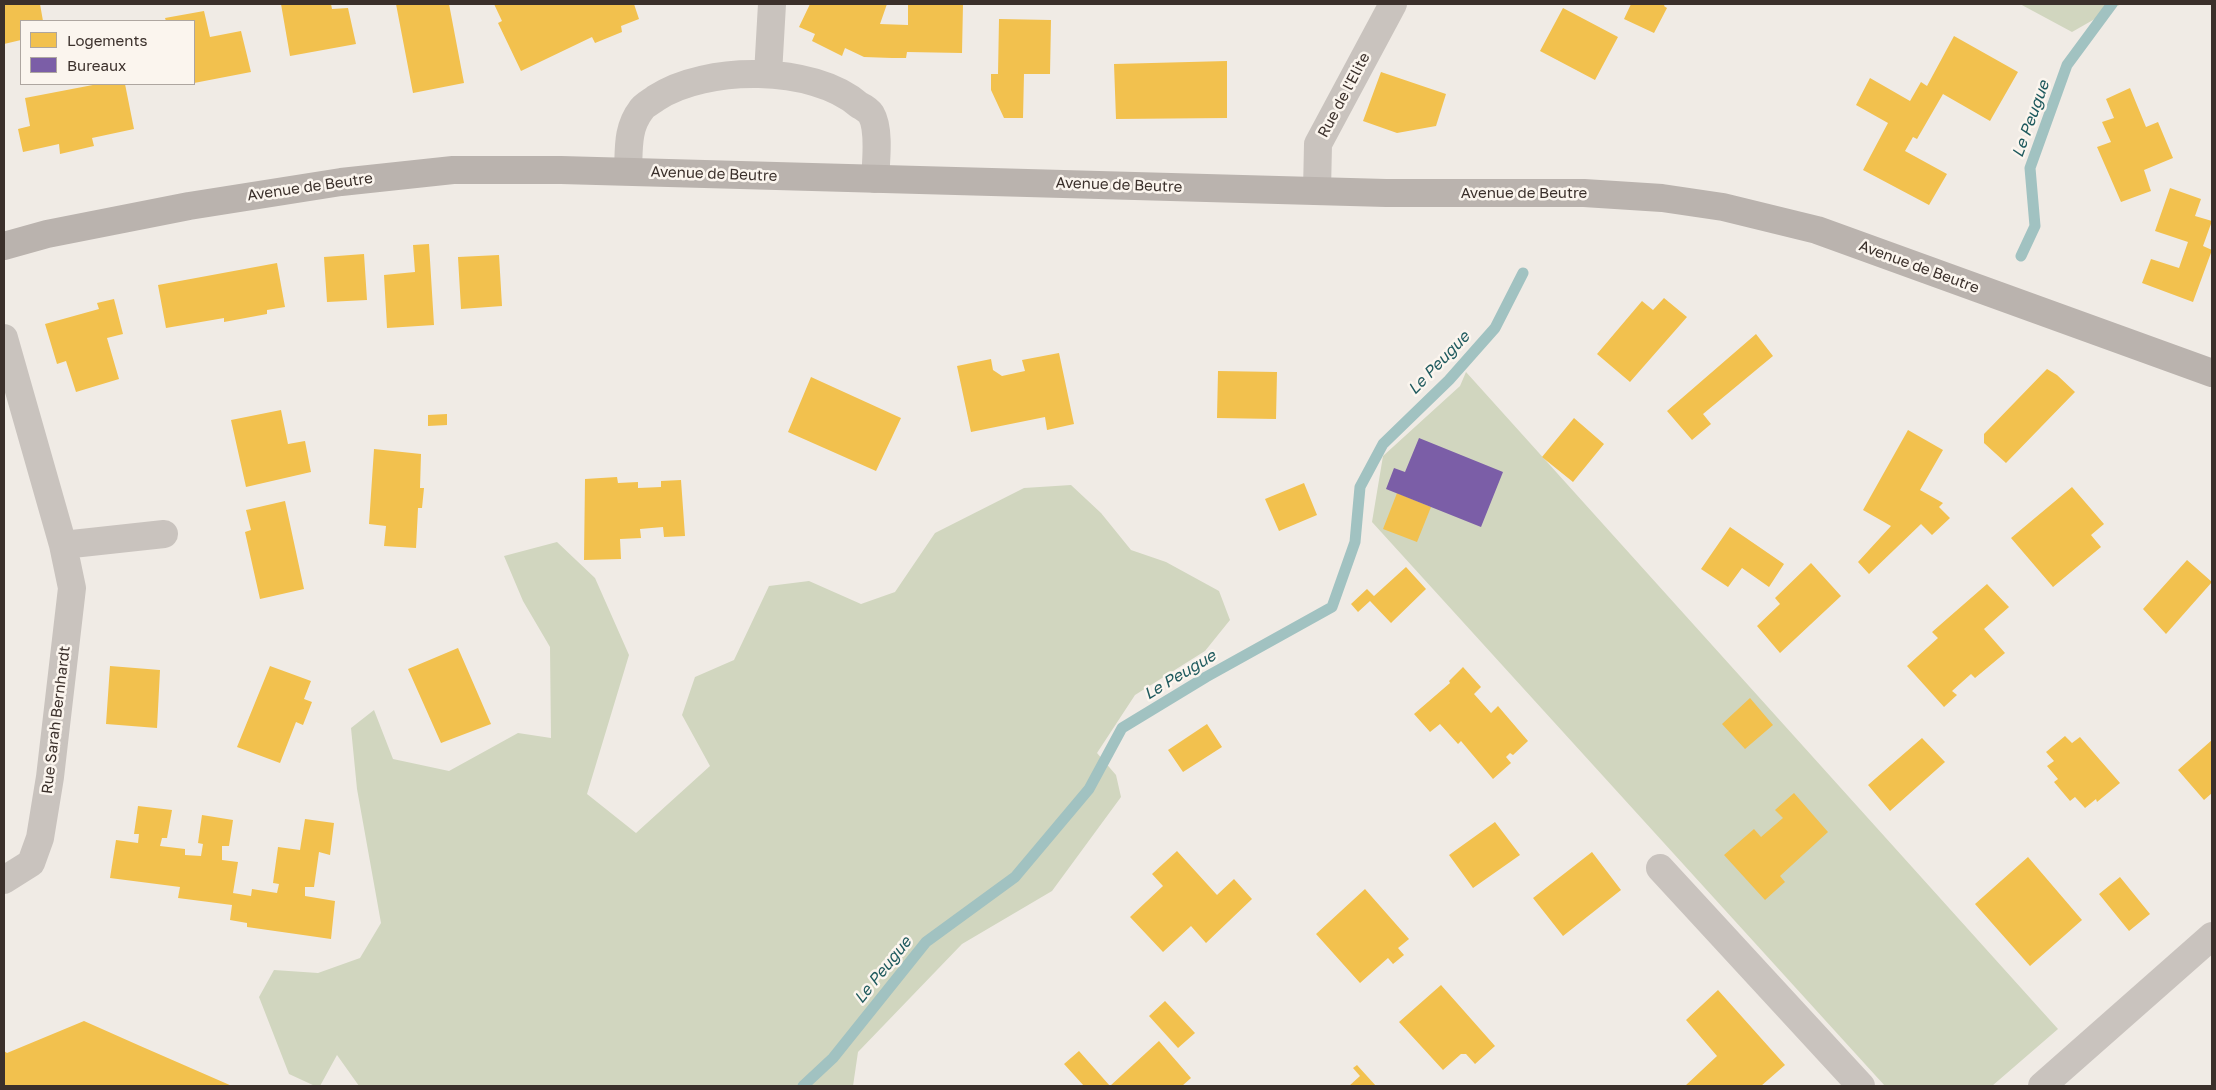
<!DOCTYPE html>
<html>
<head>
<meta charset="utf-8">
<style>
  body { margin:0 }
  #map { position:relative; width:2216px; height:1090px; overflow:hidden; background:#f0ebe5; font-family:"Golos Text",sans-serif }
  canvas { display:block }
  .frame { position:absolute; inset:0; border:5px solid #3b302b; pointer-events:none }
  .legend { position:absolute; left:20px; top:20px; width:175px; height:65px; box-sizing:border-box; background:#fbf5ee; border:1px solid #aea6a0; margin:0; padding:6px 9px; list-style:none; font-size:15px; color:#3b302b }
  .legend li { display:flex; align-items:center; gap:10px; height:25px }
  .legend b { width:25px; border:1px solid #aea6a0 }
</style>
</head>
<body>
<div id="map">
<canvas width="2216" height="1090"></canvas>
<div class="frame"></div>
<ul class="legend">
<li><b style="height:14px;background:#f2c14e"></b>Logements</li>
<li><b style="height:14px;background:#7b5ea7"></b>Bureaux</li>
</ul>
</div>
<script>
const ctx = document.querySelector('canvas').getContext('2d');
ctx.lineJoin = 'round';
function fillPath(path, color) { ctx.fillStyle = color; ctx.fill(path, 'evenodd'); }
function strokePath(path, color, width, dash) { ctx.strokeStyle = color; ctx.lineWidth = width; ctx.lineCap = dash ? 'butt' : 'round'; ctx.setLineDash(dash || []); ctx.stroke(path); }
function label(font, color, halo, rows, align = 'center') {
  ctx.font = font + ' "Golos Text",sans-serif'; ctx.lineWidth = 5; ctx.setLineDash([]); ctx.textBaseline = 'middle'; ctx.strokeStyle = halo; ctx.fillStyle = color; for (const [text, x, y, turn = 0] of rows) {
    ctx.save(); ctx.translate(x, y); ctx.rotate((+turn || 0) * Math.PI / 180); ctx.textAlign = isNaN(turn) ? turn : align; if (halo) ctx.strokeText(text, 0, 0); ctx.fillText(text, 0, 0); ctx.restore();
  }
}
fillPath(new Path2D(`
  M 2020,4 L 2121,4 L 2072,32 Z
  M 1466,372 L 2058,1029 L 1992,1086 L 1885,1086 L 1372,522 L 1383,456 L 1460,386 Z
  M 1071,485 L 1101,513 L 1131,550 L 1166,562 L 1219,591 L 1230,620 L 1205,651 L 1135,695 L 1097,753 L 1116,775 L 1121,797 L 1052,891 L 962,944 L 858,1052 L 853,1086 L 359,1086 L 337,1055 L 320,1086 L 315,1086 L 289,1074 L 259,997 L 274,970 L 318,973 L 360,958 L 381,923 L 357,789 L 351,728 L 374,710 L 393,759 L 449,771 L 518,733 L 551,738 L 550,647 L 523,601 L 504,556 L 557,542 L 595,578 L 629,655 L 587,794 L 636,833 L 710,766 L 682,715 L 695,677 L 734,660 L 769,586 L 809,581 L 861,604 L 895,592 L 935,533 L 1024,488 Z`), '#d1d6bf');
fillPath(new Path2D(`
  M 4,4 L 40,4 L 43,21 L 21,21 L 21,40 L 4,44 Z
  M 281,4 L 331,4 L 332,9 L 348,8 L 356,44 L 290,56 Z
  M 396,4 L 449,4 L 464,83 L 413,93 Z
  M 494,4 L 634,4 L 639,19 L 621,26 L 622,32 L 595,43 L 592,37 L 521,71 L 498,23 L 502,21 Z
  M 810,4 L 887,4 L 880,24 L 908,25 L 908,4 L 963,4 L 962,53 L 907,52 L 906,58 L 892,58 L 864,57 L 845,48 L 842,56 L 812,41 L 815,34 L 799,27 Z
  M 1631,4 L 1665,4 L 1664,6 L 1667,8 L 1654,33 L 1624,19 Z
  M 1563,8 L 1618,37 L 1595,80 L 1540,51 Z
  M 204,11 L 210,37 L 241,31 L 251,72 L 194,83 L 194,21 L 166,21 L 165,18 Z
  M 999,19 L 1051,20 L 1050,74 L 1024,74 L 1023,118 L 1004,118 L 991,90 L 991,74 L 998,74 Z
  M 1954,36 L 2018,72 L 1990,121 L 1943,94 L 1917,139 L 1913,137 L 1905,151 L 1947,174 L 1929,205 L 1863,170 L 1888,123 L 1856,105 L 1870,78 L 1910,101 L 1921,82 L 1927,86 Z
  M 1227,61 L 1227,118 L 1116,119 L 1114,64 Z
  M 1381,72 L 1446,94 L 1436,126 L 1397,133 L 1363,121 Z
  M 98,84 L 125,84 L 134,129 L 92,138 L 94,146 L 60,154 L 59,144 L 23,152 L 18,129 L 30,126 L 25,98 Z
  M 2130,88 L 2146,127 L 2158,122 L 2173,158 L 2144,170 L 2151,191 L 2121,202 L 2097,147 L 2111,142 L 2102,122 L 2114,118 L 2106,99 Z
  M 2170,188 L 2201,199 L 2195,216 L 2212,221 L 2203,246 L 2212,250 L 2193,302 L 2142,283 L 2151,259 L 2179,268 L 2188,242 L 2155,231 Z
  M 429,244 L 434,325 L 387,328 L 384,275 L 415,272 L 413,245 Z
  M 364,254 L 367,300 L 327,302 L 324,257 Z
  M 499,255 L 502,306 L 461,309 L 458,257 Z
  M 277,263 L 285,307 L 267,310 L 267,314 L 224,322 L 224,318 L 166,328 L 158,285 Z
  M 1664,298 L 1687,317 L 1630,382 L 1597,354 L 1642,301 L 1653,310 Z
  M 114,299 L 123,334 L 107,338 L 119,379 L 76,392 L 66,361 L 57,364 L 45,324 L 99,309 L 97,303 Z
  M 1756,334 L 1773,356 L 1703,414 L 1711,424 L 1692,440 L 1667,411 Z
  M 1059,353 L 1074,424 L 1047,430 L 1045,417 L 971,432 L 957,366 L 991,359 L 993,370 L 1002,376 L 1025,371 L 1022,360 Z
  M 2047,369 L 2057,375 L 2075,392 L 2006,463 L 1984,443 L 1984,434 Z
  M 1218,371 L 1277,372 L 1276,419 L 1217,418 Z
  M 811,377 L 901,418 L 876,471 L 788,432 Z
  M 281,410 L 288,444 L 305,441 L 311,472 L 246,487 L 231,420 Z
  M 447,414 L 447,425 L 428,426 L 428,415 Z
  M 1574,418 L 1604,444 L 1573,482 L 1542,457 Z
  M 1908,430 L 1943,450 L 1920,490 L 1943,503 L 1939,507 L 1950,518 L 1932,535 L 1921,524 L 1869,574 L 1858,562 L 1891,526 L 1863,510 Z
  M 374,449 L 421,454 L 420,488 L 424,488 L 422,508 L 418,508 L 416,548 L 384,546 L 386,526 L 369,524 Z
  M 617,477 L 618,483 L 638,482 L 638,488 L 661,487 L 661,481 L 681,480 L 685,536 L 664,537 L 663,527 L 640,529 L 641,538 L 620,539 L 621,559 L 584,560 L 585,479 Z
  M 1304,483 L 1317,515 L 1279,531 L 1265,499 Z
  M 2072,487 L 2104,524 L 2091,535 L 2101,547 L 2053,587 L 2011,538 Z
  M 1397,493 L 1431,507 L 1417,542 L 1383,529 Z
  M 285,501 L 304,589 L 260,599 L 245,532 L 251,530 L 246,510 Z
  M 1730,527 L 1784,564 L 1769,587 L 1742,568 L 1728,587 L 1701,569 Z
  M 2187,560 L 2212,582 L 2166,634 L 2143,609 Z
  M 1811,563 L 1841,596 L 1780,653 L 1757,626 L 1780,604 L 1775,598 Z
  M 1406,567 L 1426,589 L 1391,623 L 1370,601 L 1358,612 L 1351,604 L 1367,589 L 1374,596 Z
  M 1987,584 L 2009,607 L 1984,629 L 2005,653 L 1975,678 L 1971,674 L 1952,691 L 1957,695 L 1944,707 L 1907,666 L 1938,638 L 1932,632 Z
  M 458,648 L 491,724 L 441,743 L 408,669 Z
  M 110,666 L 160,670 L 157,728 L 106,724 Z
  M 270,666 L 311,681 L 304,699 L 312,702 L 303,725 L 296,722 L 280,763 L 237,747 Z
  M 1463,667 L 1481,687 L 1474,694 L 1491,713 L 1498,706 L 1528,741 L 1513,755 L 1510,753 L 1506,757 L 1511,763 L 1493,779 L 1461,741 L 1458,744 L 1440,724 L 1430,732 L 1414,714 L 1450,683 L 1449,681 Z
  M 1750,698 L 1773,725 L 1745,749 L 1722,724 Z
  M 1207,724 L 1222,747 L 1183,772 L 1168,750 Z
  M 2065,736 L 2072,743 L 2080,737 L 2120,783 L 2097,802 L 2096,799 L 2085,808 L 2075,797 L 2070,801 L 2054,782 L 2058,779 L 2047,766 L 2054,761 L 2046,752 Z
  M 1922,738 L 1945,762 L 1890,811 L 1868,785 Z
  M 2212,740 L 2212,793 L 2204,800 L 2178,770 Z
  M 1794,793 L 1828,832 L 1780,876 L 1785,882 L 1765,900 L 1724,855 L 1754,829 L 1761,837 L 1783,818 L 1775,810 Z
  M 138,806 L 172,810 L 167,838 L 162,838 L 160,846 L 185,849 L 185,855 L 201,856 L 203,844 L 198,843 L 202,815 L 233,820 L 229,846 L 222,846 L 222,860 L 238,862 L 233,893 L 251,896 L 252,889 L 277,893 L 279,884 L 273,883 L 278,847 L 300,850 L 305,819 L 334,823 L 330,855 L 319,852 L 314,887 L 305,887 L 305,896 L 335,901 L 331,939 L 247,927 L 247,923 L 230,920 L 232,905 L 178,898 L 180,887 L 110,878 L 116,840 L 138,843 L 139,834 L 134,834 Z
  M 1495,822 L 1520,855 L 1473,888 L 1449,855 Z
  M 1177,851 L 1217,895 L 1234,879 L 1252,899 L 1206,943 L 1191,926 L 1163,952 L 1130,917 L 1163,886 L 1152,874 Z
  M 1592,852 L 1621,890 L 1563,936 L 1533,898 Z
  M 2028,857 L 2082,920 L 2030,966 L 1975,904 Z
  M 2120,877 L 2150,914 L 2129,931 L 2099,894 Z
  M 1365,889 L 1409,939 L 1398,948 L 1404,955 L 1393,964 L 1388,958 L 1360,983 L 1316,934 Z
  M 1441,985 L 1495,1046 L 1475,1064 L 1466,1054 L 1461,1054 L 1443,1070 L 1399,1022 Z
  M 1718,990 L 1785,1065 L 1761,1086 L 1685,1086 L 1717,1056 L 1686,1020 Z
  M 1165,1001 L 1195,1033 L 1178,1048 L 1149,1016 Z
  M 84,1021 L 138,1045 L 232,1086 L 4,1086 L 4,1051 L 7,1053 Z
  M 1159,1041 L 1191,1078 L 1182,1086 L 1084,1086 L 1064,1064 L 1079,1051 L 1110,1086 Z
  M 1357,1065 L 1376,1086 L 1349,1086 L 1360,1076 L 1353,1068 Z`), '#f2c14e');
fillPath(new Path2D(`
  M 1419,438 L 1503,472 L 1481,527 L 1386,489 L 1394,468 L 1405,472 Z`), '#7b5ea7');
strokePath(new Path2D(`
  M 2021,256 L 2035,226 L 2030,168 L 2067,65 L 2112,4
  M 803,1086 L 833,1058 L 926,942 L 1015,877 L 1089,789 L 1122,728 L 1206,677 L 1332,607 L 1355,542 L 1360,487 L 1383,444 L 1449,380 L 1495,328 L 1523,273`), '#a1c2c1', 11);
strokePath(new Path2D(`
  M 768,74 L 772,4
  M 628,171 C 629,149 627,128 641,110 C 644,105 651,102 656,98 C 706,65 813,65 859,105 C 863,107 869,111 871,114 C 880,129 876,161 875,179
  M 1317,191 L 1318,144 L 1393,4
  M 4,338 L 63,545 L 72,588 L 50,777 L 40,838 L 31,863 L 4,880
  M 63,545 L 164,534
  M 1660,868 L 1861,1086
  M 2042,1086 L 2212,936`), '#c9c3be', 28);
strokePath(new Path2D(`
  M 4,246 L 47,234 L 189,206 L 341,182 L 453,170 L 561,170 L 1386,193 L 1584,193 L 1662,198 L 1723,207 L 1817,230 L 2212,373`), '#bab3ae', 28);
label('15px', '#3b302b', '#fbf5ee', [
  ["Rue de l'Elite",1344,95,-62],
  ["Avenue de Beutre",714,174,2],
  ["Avenue de Beutre",1119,185,2],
  ["Avenue de Beutre",310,187,-8],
  ["Avenue de Beutre",1524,193],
  ["Avenue de Beutre",1919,267,20],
  ["Rue Sarah Bernhardt",56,720,-83]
]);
label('italic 16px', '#1f5a5e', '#fbf5ee', [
  ["Le Peugue",2031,119,-70],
  ["Le Peugue",1439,363,-46],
  ["Le Peugue",1180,675,-31],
  ["Le Peugue",883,970,-51]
]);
</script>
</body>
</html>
